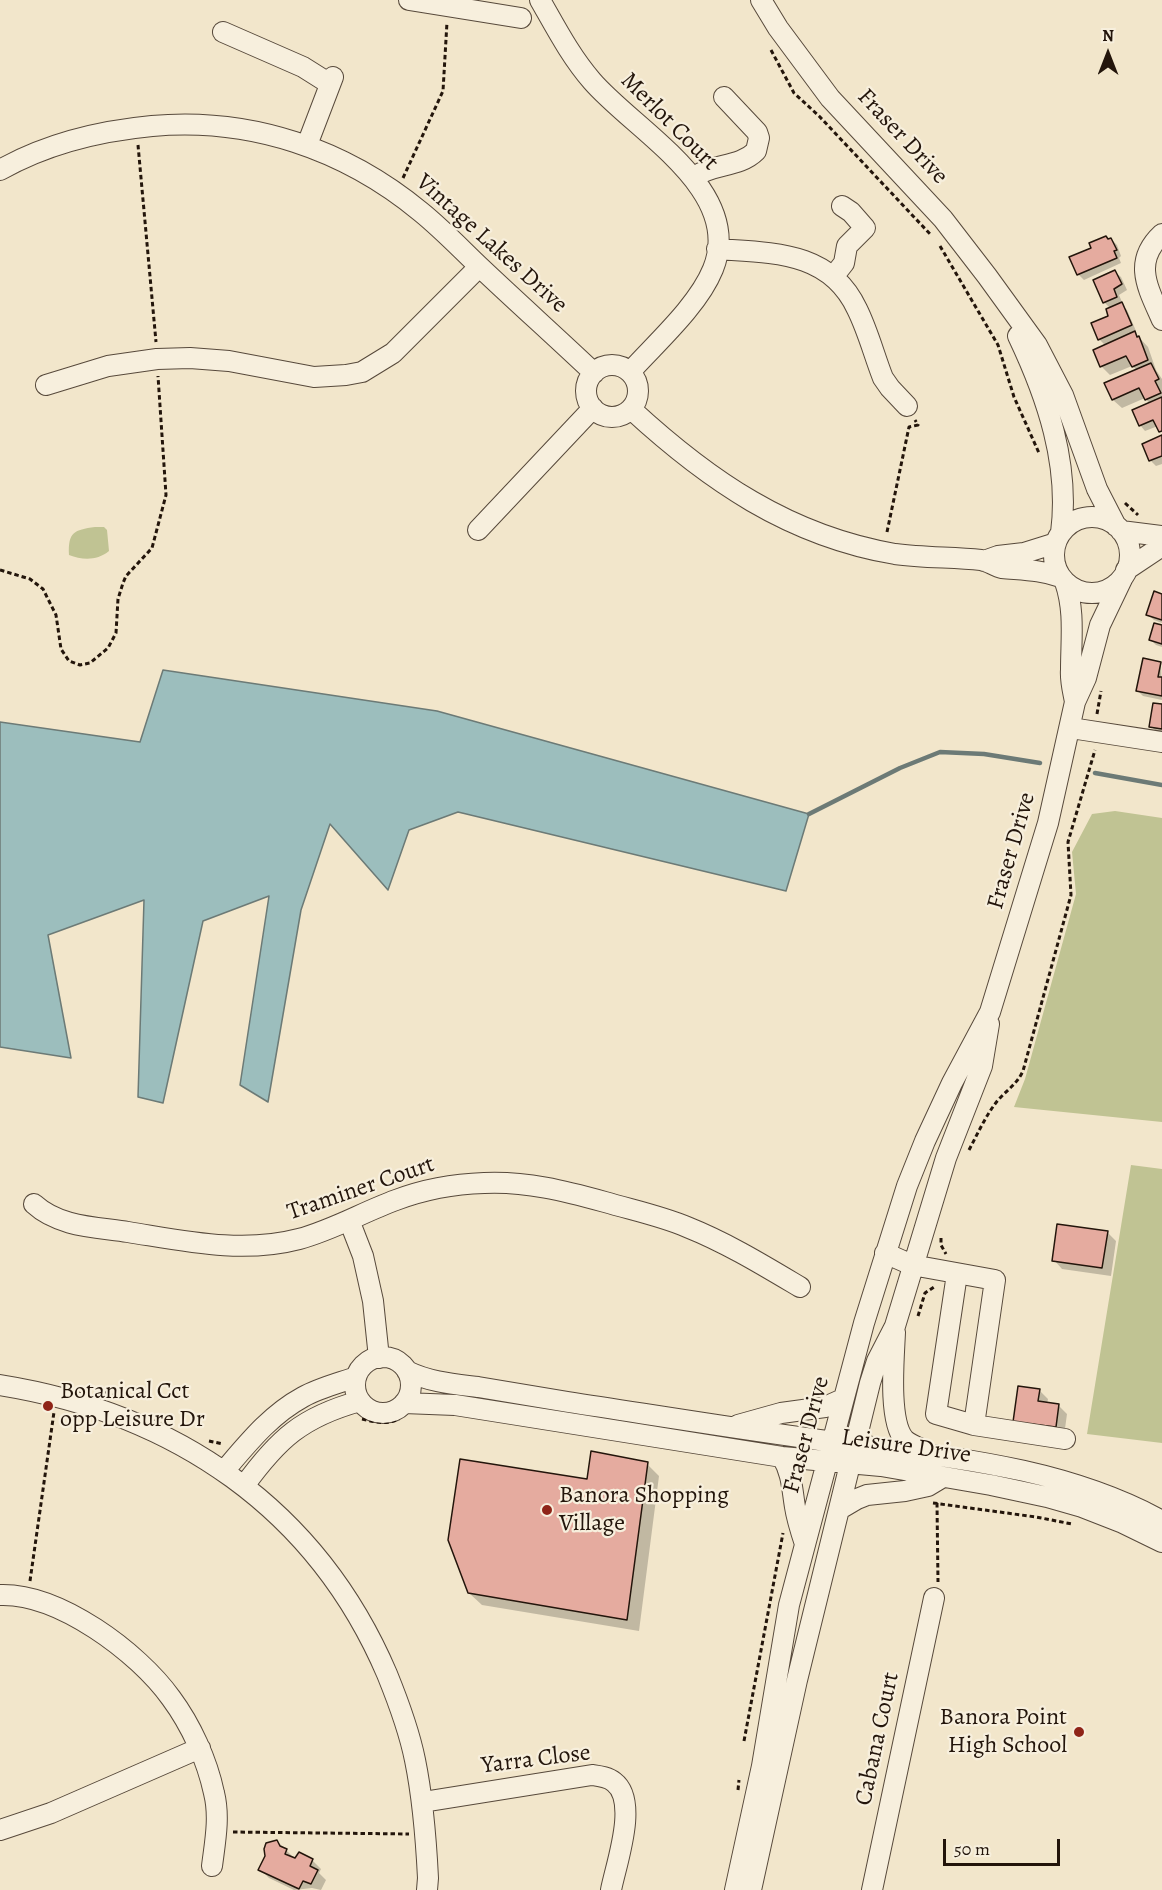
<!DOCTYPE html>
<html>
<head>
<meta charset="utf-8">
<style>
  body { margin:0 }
  #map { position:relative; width:1162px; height:1890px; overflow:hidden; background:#f2e6cb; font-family:Alegreya,serif }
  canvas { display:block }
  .north { position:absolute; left:1078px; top:24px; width:60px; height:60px; -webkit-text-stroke:4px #f7efdd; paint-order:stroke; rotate:0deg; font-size:16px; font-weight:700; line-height:24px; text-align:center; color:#23150b }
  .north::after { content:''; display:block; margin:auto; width:21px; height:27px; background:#23150b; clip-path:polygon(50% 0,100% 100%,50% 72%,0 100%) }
  .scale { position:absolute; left:943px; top:1839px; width:117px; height:27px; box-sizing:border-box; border:3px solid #23150b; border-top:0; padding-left:8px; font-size:18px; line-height:21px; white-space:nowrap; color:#23150b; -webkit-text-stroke:4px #f7efdd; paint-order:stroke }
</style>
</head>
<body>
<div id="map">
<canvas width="1162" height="1890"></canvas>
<div class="north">N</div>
<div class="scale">50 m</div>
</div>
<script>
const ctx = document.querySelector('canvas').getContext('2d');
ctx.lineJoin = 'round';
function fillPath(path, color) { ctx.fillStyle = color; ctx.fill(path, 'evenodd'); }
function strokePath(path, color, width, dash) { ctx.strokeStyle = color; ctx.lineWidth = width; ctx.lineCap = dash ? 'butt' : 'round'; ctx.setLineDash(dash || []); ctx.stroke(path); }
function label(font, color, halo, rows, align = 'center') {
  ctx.font = font + ' Alegreya,serif'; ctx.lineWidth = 4.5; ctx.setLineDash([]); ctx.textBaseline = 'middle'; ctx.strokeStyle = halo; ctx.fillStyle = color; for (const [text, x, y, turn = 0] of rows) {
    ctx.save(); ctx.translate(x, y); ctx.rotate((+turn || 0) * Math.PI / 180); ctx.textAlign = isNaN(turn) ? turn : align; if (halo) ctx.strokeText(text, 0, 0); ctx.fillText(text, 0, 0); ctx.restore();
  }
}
fillPath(new Path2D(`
  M 95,527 L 104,527 L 107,530 L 109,551 C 97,561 82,560 69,555 C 68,532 74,530 95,527 Z
  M 1115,811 L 1162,818 L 1162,1122 L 1014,1107 L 1025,1079 L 1076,894 L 1072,852 L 1092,814 Z
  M 1131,1165 L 1162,1169 L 1162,1443 L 1087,1434 Z`), '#c0c393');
const water = new Path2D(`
  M 163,670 L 437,711 L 809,814 L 786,891 L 458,812 L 409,830 L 388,890 L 330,824 L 301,910 L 268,1102 L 240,1085 L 269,896 L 203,921 L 163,1103 L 138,1097 L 144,900 L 48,935 L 71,1058 L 0,1047 L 0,722 L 140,742 Z`);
fillPath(water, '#9cbebd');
strokePath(water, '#6c7a76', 1.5);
fillPath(new Path2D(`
  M 1111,239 L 1117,245 L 1121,256 L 1119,258 L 1121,263 L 1084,280 L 1078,274 L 1093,249 Z
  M 1115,272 L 1121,277 L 1127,290 L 1119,295 L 1122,302 L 1120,303 L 1127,310 L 1136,331 L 1134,332 L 1148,347 L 1156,370 L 1162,379 L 1162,433 L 1158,426 L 1145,431 L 1140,425 L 1150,404 L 1145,398 L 1122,408 L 1113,400 L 1106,384 L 1137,370 L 1132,366 L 1110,375 L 1101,366 L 1106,346 L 1099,339 L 1110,316 L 1111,309 L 1104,302 Z
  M 1162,437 L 1162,464 L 1156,466 L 1151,461 L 1144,445 Z
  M 1162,595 L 1162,623 L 1154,620 L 1148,615 Z
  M 1162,627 L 1162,647 L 1156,645 L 1151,640 Z
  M 1161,663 L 1162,700 L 1143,696 L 1138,691 Z
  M 1162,705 L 1162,733 L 1157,732 L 1151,726 Z
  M 1107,1232 L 1116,1241 L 1111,1276 L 1062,1269 L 1054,1260 Z
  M 1039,1390 L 1048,1399 L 1047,1404 L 1058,1405 L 1067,1414 L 1064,1436 L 1023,1430 Z
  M 647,1464 L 659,1476 L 639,1631 L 482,1605 L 469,1593 L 588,1481 Z
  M 277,1841 L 296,1860 L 312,1860 L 321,1869 L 319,1873 L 326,1880 L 321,1890 L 312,1888 L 294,1890 L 269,1878 L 260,1869 Z`), '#0003');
strokePath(new Path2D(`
  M 1095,773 L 1162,785
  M 809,814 L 900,768 L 940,752 L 984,754 L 1040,763`), '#6c7a76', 4.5);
const building = new Path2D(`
  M 1106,236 L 1108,239 L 1111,238 L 1117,250 L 1114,251 L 1117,258 L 1077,275 L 1069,257 L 1091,248 L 1089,243 Z
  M 1115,270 L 1122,284 L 1114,289 L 1117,297 L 1103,303 L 1093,280 Z
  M 1122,302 L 1132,325 L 1098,340 L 1091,323 L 1108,316 L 1106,309 Z
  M 1135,331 L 1137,337 L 1139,336 L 1148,360 L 1132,367 L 1126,356 L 1100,367 L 1093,350 Z
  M 1151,363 L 1159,379 L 1155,381 L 1161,393 L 1145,400 L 1139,388 L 1112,400 L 1104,383 Z
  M 1162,397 L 1162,431 L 1159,432 L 1153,420 L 1139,426 L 1132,410 Z
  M 1162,435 L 1162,456 L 1149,461 L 1142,444 Z
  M 1154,591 L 1162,594 L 1162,620 L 1146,615 Z
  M 1154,623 L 1162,625 L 1162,644 L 1149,640 Z
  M 1143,658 L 1161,662 L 1158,677 L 1162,677 L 1162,696 L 1136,691 Z
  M 1153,703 L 1162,704 L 1162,729 L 1149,727 Z
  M 1057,1224 L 1108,1231 L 1102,1268 L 1052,1261 Z
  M 1018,1386 L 1040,1389 L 1038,1401 L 1059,1404 L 1056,1427 L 1013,1422 Z
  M 591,1451 L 648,1462 L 627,1620 L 468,1593 L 448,1540 L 460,1459 L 587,1479 Z
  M 277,1840 L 280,1846 L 287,1849 L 285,1854 L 295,1858 L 299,1852 L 313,1859 L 310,1866 L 318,1870 L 311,1884 L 303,1881 L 299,1889 L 258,1870 L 265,1856 L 264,1849 L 266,1843 Z`);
fillPath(building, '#e5ab9f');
strokePath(building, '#23150b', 1.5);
const minor = new Path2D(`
  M 409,0 L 521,18
  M 540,0 C 556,28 571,57 592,81 C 635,131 745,190 713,269 C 698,306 656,343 630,372
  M 761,0 L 778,28 L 830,98 L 943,219 L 987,276 L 1037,345 L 1063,395 L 1097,489 L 1116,526
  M 223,32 L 303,67 L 330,84
  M 307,145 L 333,77
  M 0,170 C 46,144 99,131 152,126 C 250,117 345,149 421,212 C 442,229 461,249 481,268 C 518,303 557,338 594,373
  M 694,177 C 713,163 739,168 756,151 L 759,138 L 757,132 L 724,97
  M 1162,234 C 1132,262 1148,288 1162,320
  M 717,249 C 773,253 830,251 857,309 C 868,331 874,355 883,378 L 890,388 L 907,406
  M 833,277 L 844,263 L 847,246 L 865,228 L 851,212 L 842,206
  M 1018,336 C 1047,397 1070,464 1061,533
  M586 391a26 26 0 1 1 52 0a26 26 0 1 1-52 0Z
  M 46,385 L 108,366 L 157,359 L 190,358 L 229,361 L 314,377 L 346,375 L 362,372 L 393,353 L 479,267
  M 631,409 C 708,480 789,536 895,554 C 924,558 953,557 981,560 C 989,561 995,567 1002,568 C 1023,570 1041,570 1061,577
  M1054 555a38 38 0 1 1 76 0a38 38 0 1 1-76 0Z
  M 478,530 L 593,408
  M 1121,531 L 1162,536
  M 984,561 L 998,556 L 1024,553 L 1056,543
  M 1126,570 L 1162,546
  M 1065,582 C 1075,611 1071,639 1071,670 C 1070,680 1073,691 1075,702
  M 1071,728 L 1162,742
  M 34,1204 C 59,1227 96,1227 128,1232 C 185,1241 242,1254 299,1239 C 333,1230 363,1212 396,1200 C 425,1189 454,1184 484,1183 C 526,1181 565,1191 605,1202 C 632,1210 661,1216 687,1227 C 727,1243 763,1265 800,1287
  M 349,1220 L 363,1256 L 373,1301 L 379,1358
  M 885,1253 L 912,1265 L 995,1280 L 974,1425 L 1065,1439
  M 957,1274 L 936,1414 L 974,1425
  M 895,1332 C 894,1357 888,1420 904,1439 C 909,1444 917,1447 924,1450
  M355 1385a28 28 0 1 1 56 0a28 28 0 1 1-56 0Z
  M 407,1371 C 429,1382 454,1384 478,1387 C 508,1392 538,1397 568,1402 C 647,1414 726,1427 806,1438 C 926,1456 1053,1461 1162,1521
  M 0,1385 C 175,1413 316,1508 387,1674 C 398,1701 409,1730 415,1760 C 423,1799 426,1838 428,1878 L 427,1890
  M 404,1403 L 455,1405 L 782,1457 L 881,1466 L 991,1485 L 1047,1497 L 1082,1507 L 1123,1523 L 1162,1542
  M 738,1425 L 781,1413 L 825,1407 L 843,1399
  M 782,1457 C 792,1473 792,1489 795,1507 C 797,1520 801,1532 805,1544
  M 224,1471 C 248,1443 270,1415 303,1397 C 319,1388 339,1383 356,1377
  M 244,1486 C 278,1439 302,1417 360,1401
  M 840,1509 L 857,1499 L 867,1495 L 905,1491 L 928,1486 L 943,1477
  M 0,1595 C 59,1593 138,1652 171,1698 C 191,1725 207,1760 214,1793 C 220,1817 215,1842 212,1866
  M 423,1802 L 592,1775 C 599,1776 608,1777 614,1782 C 639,1801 616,1864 611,1890
  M 0,1830 L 51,1813 L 200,1748
  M 735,1890 L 762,1766 L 789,1605 L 864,1323 L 907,1186 L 925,1141 L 952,1083 L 990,1012 L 1048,823 L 1075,702 L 1086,678 L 1100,625 L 1123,577
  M 751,1890 L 797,1680 L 870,1383 L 877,1361 L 895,1326 L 946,1158 L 982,1066 L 989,1024
  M 872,1890 L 934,1598`);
strokePath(minor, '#57493b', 22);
strokePath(new Path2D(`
  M 771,50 L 794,93 L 819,116 L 930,234
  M 138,145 L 156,342
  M 403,178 L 443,91 L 447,22
  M 940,246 L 998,345 L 1014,397 L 1039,453
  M 1125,503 L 1138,515
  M 887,532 L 909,427 L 918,425 L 915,420
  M 0,570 L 30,579 L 43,589 L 56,615 L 61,649 L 69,661 L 80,665 L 90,663 L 108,648 L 116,633 L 118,599 L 123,583 L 126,576 L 152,548 L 166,495 L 158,376
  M 1097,714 L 1101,691
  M 969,1150 C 978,1133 986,1115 998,1100 C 1007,1090 1017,1084 1023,1071 L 1071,895 L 1068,842 L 1095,750
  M 941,1238 L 941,1245 L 946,1254
  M 918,1316 L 925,1293 L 934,1287
  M 98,1390 L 123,1398
  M 362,1419 C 375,1422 387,1425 399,1419
  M 209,1441 L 223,1444
  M 933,1503 L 1036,1517 L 1072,1524
  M 937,1503 L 938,1582
  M 30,1581 L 54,1412
  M 744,1741 L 783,1533
  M 738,1790 L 739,1780
  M 233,1832 L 409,1834`), '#23150b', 3, [4.5, 3]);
strokePath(minor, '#f7efdd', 20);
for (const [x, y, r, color] of [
  [48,1406,6,"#8f2418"],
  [547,1510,6,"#8f2418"],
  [1079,1732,6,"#8f2418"]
]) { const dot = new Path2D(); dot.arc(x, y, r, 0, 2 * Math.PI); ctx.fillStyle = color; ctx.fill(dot); strokePath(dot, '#f7efdd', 2); }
label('24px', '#23150b', '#f7efdd', [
  ["Merlot Court",669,122,45],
  ["Fraser Drive",902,137,47],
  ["Vintage Lakes Drive",491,244,42],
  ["Fraser Drive",1012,851,-74],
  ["Traminer Court",361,1189,-19],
  ["Fraser Drive",807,1435,-75],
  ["Leisure Drive",906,1447,8],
  ["Cabana Court",878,1739,-78],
  ["Yarra Close",536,1760,-7]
]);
label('24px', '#23150b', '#f7efdd', [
  ["Botanical Cct",60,1392],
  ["opp Leisure Dr",60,1420],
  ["Banora Shopping",559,1496],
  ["Village",559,1524],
  ["Banora Point",1067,1718,"right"],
  ["High School",1067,1746,"right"]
], 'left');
</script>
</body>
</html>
